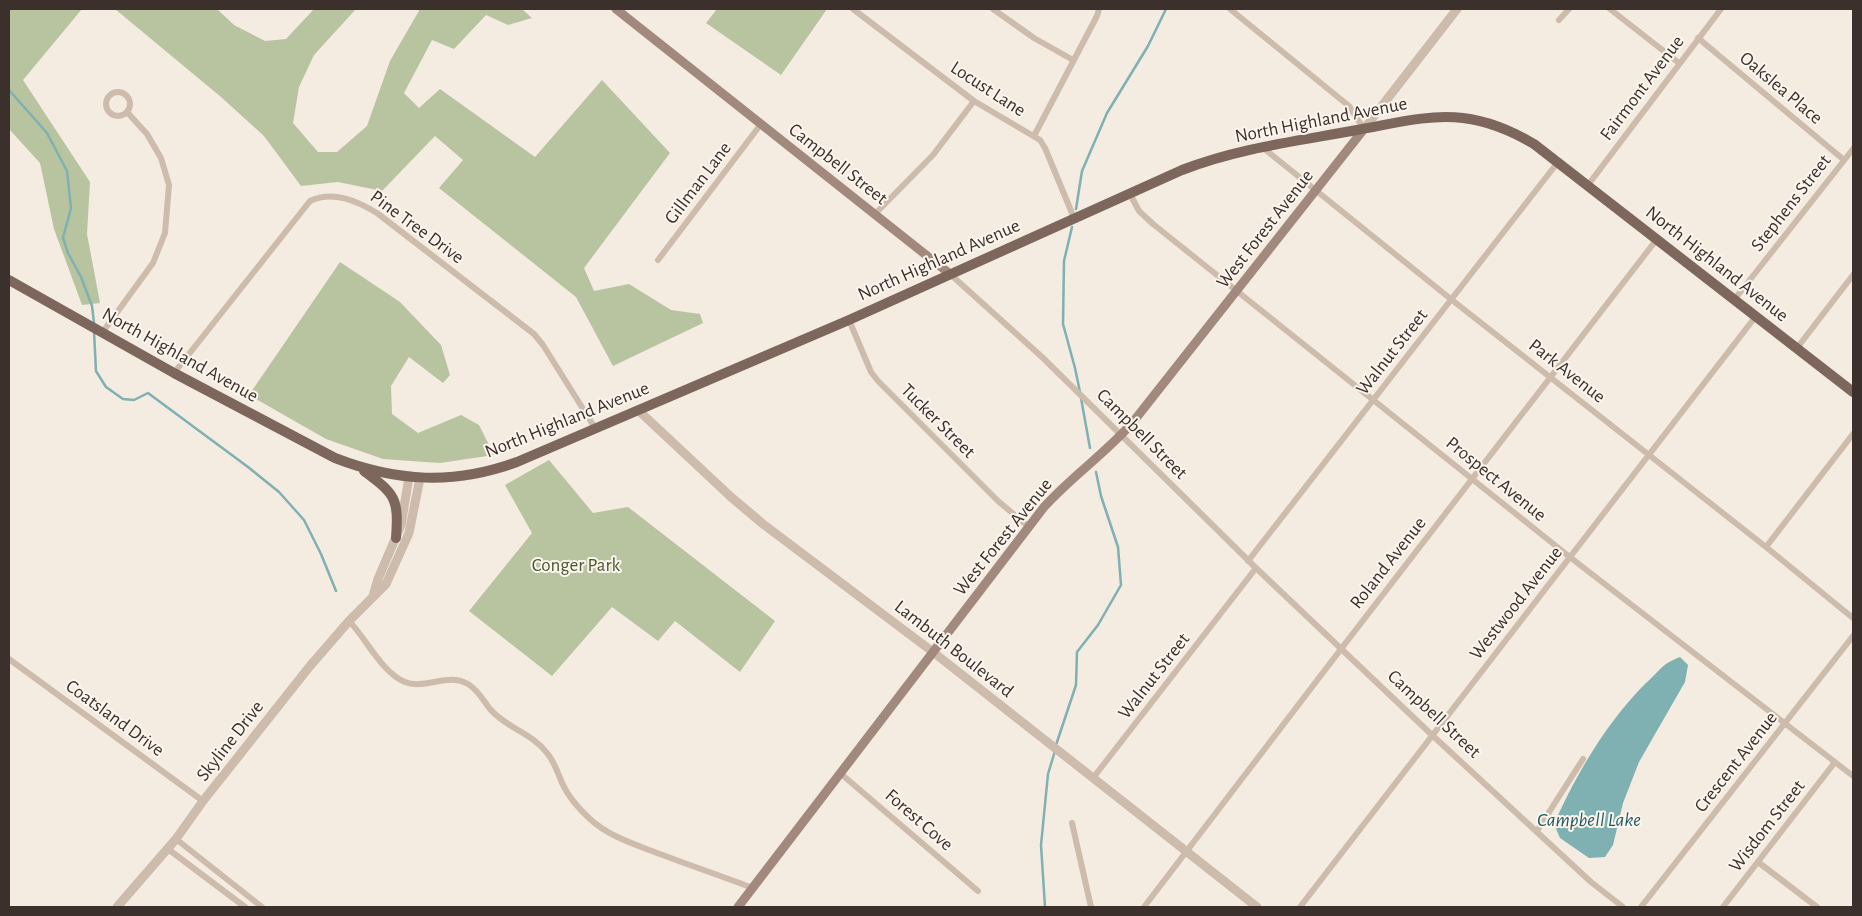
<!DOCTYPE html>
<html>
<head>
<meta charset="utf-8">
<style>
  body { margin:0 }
  #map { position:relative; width:1862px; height:916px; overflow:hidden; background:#f4ebe1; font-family:"Alegreya Sans",sans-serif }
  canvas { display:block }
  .frame { position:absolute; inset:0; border:10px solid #3b302b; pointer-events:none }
</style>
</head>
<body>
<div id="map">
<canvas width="1862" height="916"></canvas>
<div class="frame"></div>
</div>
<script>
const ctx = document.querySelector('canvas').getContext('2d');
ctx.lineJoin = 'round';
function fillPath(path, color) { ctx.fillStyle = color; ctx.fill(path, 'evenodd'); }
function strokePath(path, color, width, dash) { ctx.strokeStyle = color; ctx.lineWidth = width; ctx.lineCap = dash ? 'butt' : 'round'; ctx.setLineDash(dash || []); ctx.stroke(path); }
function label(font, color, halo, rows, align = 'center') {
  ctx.font = font + ' "Alegreya Sans",sans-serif'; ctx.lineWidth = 4; ctx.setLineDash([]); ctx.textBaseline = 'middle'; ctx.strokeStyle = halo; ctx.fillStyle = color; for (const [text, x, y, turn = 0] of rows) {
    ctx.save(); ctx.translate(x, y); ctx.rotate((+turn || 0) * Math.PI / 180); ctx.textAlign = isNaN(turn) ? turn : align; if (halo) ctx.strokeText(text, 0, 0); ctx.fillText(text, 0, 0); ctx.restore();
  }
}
fillPath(new Path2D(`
  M 9,9 L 82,9 L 23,80 L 90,182 L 87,234 L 100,303 L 82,305 L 54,229 L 40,163 L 9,129 Z
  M 115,9 L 217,9 L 234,25 L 265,41 L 286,39 L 314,9 L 356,9 L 314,55 L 299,87 L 293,123 L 318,152 L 337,152 L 367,126 L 390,61 L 420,9 L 522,9 L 532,18 L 508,25 L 486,15 L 454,49 L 432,40 L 404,93 L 419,108 L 440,89 L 535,157 L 602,80 L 670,153 L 584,268 L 594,291 L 629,284 L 671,310 L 700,314 L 703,323 L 613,366 L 576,297 L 439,188 L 463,160 L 435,136 L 382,191 L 338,182 L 301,186 L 264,136 L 221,97 Z
  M 717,9 L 827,9 L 781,75 L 706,23 Z
  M 340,262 L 400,302 L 441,345 L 450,375 L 443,383 L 409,357 L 391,386 L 392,414 L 418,433 L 461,415 L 479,425 L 494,455 L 440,463 L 383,459 L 326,439 L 249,395 Z
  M 549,460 L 593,513 L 628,507 L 775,621 L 740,672 L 675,621 L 658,641 L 612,607 L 552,676 L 469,611 L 532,533 L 505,485 Z`), '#b8c4a0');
fillPath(new Path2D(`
  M 1680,657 L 1688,665 L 1685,682 L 1639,762 L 1623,803 L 1613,845 L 1605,857 L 1589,858 L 1560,838 L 1554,824 C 1577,773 1606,723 1646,683 C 1653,677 1659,669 1666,664 C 1670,661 1675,659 1680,657 Z`), '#7fb0b2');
strokePath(new Path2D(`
  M 9,90 L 47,133 L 67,171 L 71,208 L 63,238 L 68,253 L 81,277 L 92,306 L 94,323
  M 1076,209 L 1082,171 L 1107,113 L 1148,46 L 1166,9
  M 1072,227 L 1064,261 L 1063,324 L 1075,368 L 1080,392
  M 94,331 L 96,371 L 106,387 L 123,399 L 134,400 L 148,393 L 248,467 L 279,492 L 304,520 L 321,554 L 336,591
  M 1081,398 L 1090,448
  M 1056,745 L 1076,685 L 1077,652 L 1098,625 L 1121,585 L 1118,547 L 1101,496 L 1096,472
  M 1045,907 L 1041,845 L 1048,774 L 1055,751`), '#7fb0b2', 2.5);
strokePath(new Path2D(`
  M 853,9 L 974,101 L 1040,140 L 1045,148 L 1074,218
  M 993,9 L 1034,38 L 1073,60
  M 1230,9 L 1349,106 L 1364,129
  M 1610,9 L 1679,63
  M 1559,20 L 1569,9
  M 1698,38 L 1844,160
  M106 104a12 12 0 1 1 24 0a12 12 0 1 1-24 0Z
  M 1034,136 L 1097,16 L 1099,9
  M 1262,147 L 1452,300 L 1766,547 L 1853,618
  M 1588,185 L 1721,9
  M 1130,194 L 1139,211 L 1153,224 L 1571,558 L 1853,776
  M 876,213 L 933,155 L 974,101
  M 658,260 L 761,124
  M 950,274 L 1042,357 L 1256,568 L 1432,735 L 1591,882 L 1623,907
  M 1734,300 L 1853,149
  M 849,320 L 871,372 L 878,381 L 998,501 L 1029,527
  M 102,333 L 153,263 L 165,233 L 169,185 L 161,158 L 147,134 L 127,112
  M 1797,348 L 1853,275
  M 174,373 L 310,201 C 333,190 357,201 377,213 L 534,334 L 543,345 L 595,428
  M 1766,547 L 1853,434
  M 1248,561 L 1558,162
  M 349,621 C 366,638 382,673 405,682 C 425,690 448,672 468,684 C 478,690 483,700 490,709 C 506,728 532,733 547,753 C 554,761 558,773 562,783 C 568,796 579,809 590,819 C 608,836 634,844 657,853 C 689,865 721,876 753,888
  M 9,659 L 203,801
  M 840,773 L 978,891
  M 1093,778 L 1256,568
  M 1072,823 L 1091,907
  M 1537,831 L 1583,759
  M 176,839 L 262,907
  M 168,849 L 245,907
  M 1758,862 L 1817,907
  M 1144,907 L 1341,649 L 1657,239
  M 1300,907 L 1756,316
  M 1641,907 L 1853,636
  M 1723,907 L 1835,762`), '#cdbbac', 6);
strokePath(new Path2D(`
  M 1364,129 L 1457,9
  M 638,410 L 731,497 L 763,524 L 933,652 L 1257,907
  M 373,596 L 378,579 L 401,525 L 409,477
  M 117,907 L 176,839 L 203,801 L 310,666 L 349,621 L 386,584 L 409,533 L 420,478`), '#cdbbac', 9);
strokePath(new Path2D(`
  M 616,9 L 950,274
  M 738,907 L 1044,507 C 1072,476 1106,453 1133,422 L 1364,129`), '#a18a7d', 9);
strokePath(new Path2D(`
  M 9,280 L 174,373 L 335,458 C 397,482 454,485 517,462 L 849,320 L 1182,170 C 1238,148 1298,141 1357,130 C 1392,124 1427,114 1463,118 C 1489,121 1512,131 1534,144 L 1853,392
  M 364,471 C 395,494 399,498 396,538`), '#7d675c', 10);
label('19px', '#3b302b', '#fbf5ee', [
  ["Fairmont Avenue",1642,88,-53],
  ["Oakslea Place",1781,88,40],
  ["Locust Lane",988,89,33],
  ["North Highland Avenue",1321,120,-11],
  ["Campbell Street",838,164,38],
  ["Gillman Lane",698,183,-53],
  ["Stephens Street",1791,203,-52],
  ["Pine Tree Drive",417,227,36],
  ["West Forest Avenue",1265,229,-52],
  ["North Highland Avenue",939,260,-24],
  ["North Highland Avenue",1717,264,38],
  ["Walnut Street",1392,352,-52],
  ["North Highland Avenue",180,355,29],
  ["Park Avenue",1567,371,38],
  ["North Highland Avenue",567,420,-22],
  ["Tucker Street",938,421,45],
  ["Campbell Street",1142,434,45],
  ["Prospect Avenue",1496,479,39],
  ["West Forest Avenue",1003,537,-51],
  ["Roland Avenue",1388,563,-52],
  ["Westwood Avenue",1516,603,-52],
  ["Lambuth Boulevard",954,649,38],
  ["Walnut Street",1154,676,-52],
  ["Campbell Street",1434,714,43],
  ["Coatsland Drive",115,718,36],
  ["Skyline Drive",230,741,-52],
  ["Crescent Avenue",1736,762,-52],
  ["Forest Cove",919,820,41],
  ["Wisdom Street",1767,826,-52]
]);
label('19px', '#4a5a2e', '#fbf5ee', [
  ["Conger Park",576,565]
]);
label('italic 20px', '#1f5a5e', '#fbf5ee', [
  ["Campbell Lake",1589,820]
]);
</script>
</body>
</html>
